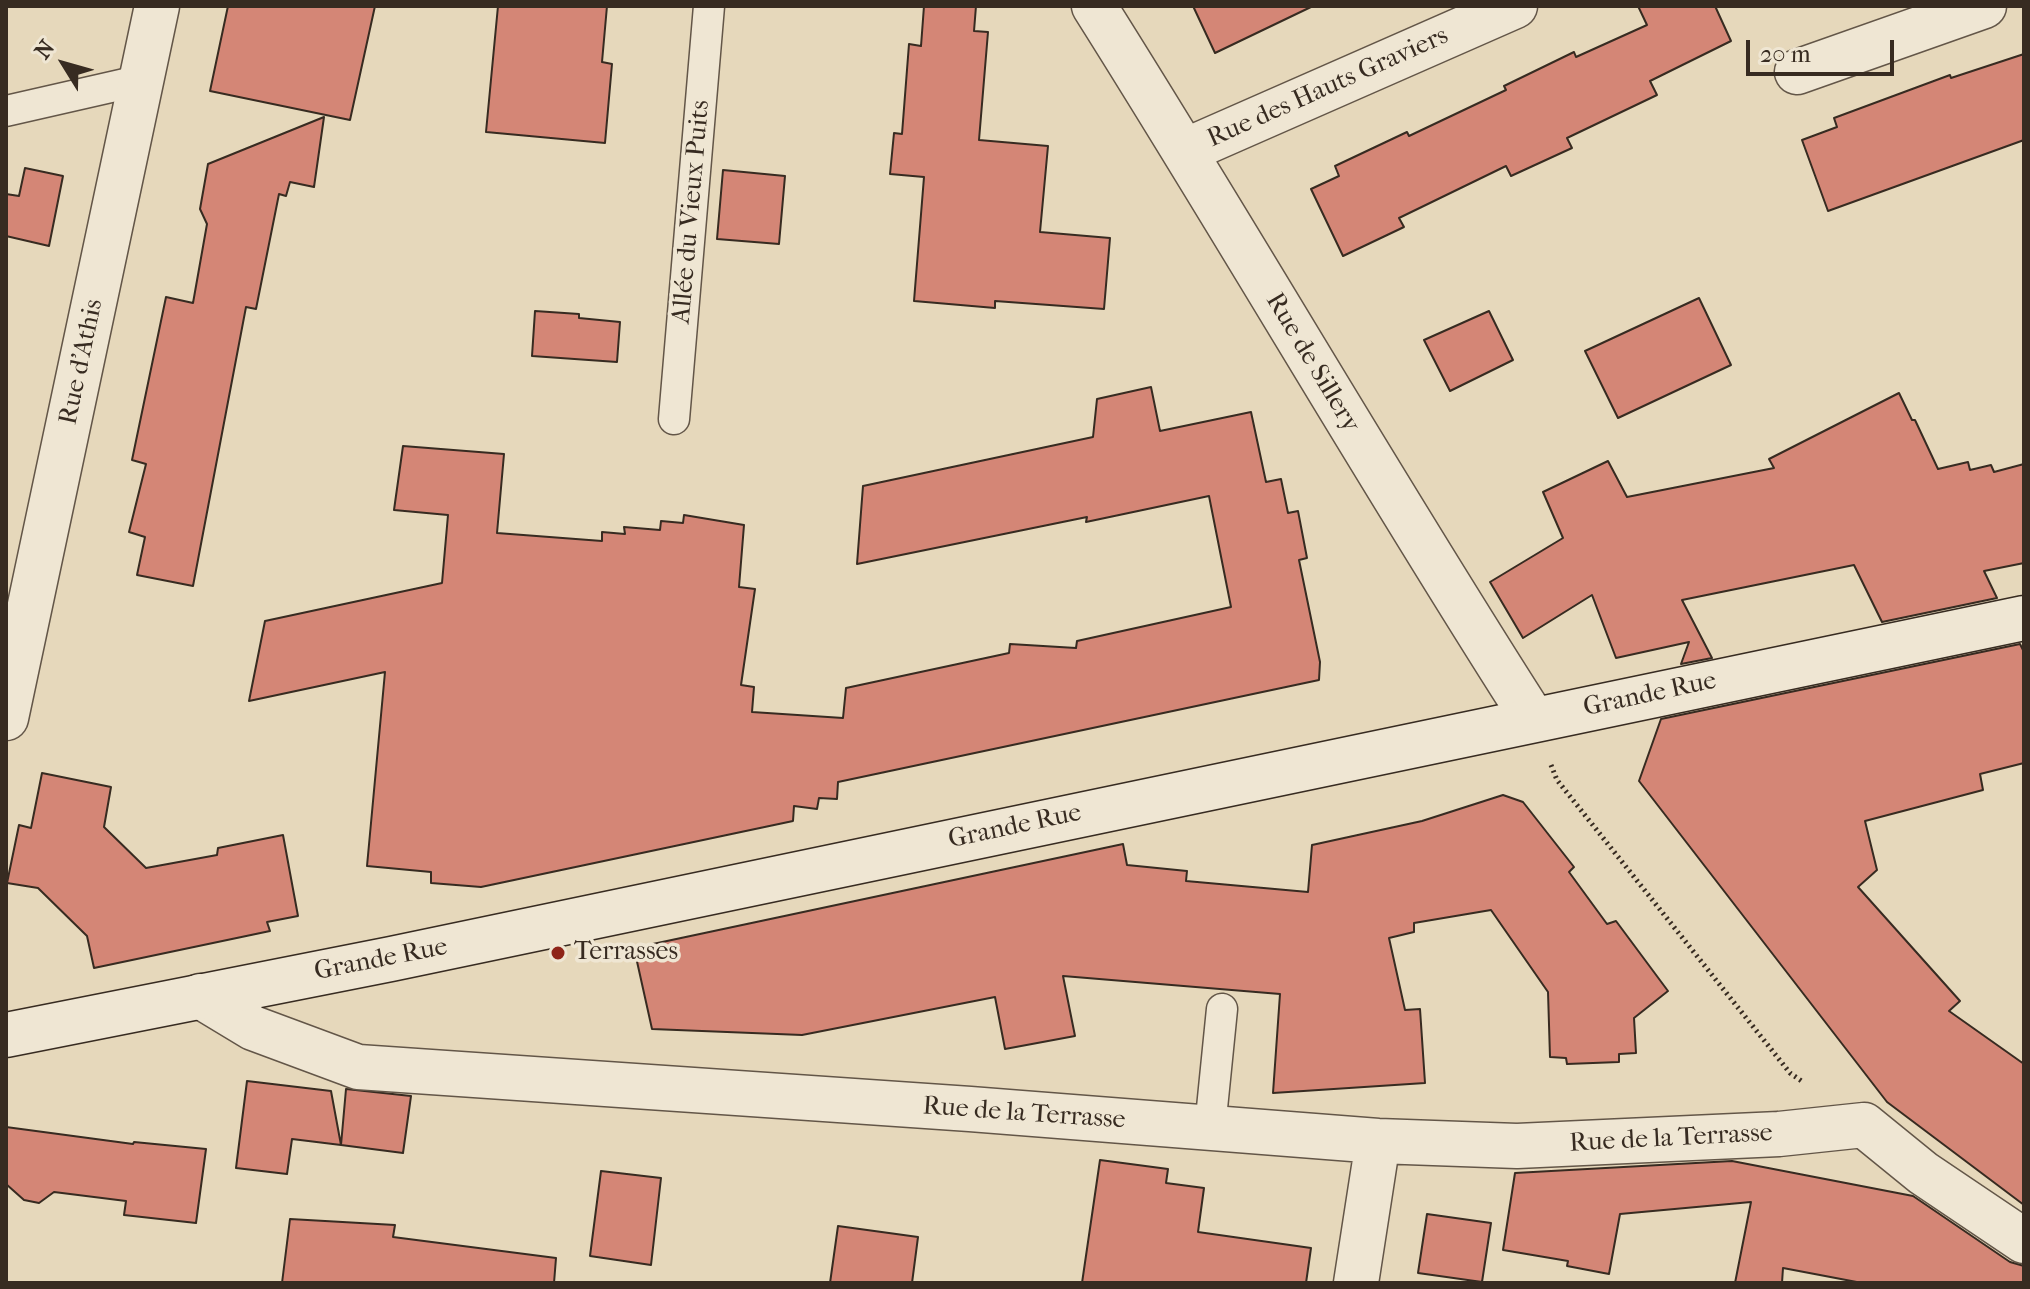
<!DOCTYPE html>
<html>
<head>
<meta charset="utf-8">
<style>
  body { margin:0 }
  #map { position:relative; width:2030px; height:1289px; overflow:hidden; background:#e6d8bb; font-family:"IM FELL French Canon",serif }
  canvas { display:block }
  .frame { position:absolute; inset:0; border:8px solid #372b21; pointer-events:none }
  .north { position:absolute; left:24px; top:24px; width:80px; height:80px; -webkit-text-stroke:6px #efe6d3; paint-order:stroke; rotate:307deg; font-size:22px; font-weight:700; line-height:32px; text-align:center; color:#372b21 }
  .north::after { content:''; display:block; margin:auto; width:28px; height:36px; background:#372b21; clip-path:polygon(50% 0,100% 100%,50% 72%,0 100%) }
  .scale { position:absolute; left:1746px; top:40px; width:148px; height:36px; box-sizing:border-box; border:4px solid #372b21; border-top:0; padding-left:10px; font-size:24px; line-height:28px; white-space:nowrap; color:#372b21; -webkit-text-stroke:6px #efe6d3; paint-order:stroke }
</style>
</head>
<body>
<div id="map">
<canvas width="2030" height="1289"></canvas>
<div class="frame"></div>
<div class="north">N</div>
<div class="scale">20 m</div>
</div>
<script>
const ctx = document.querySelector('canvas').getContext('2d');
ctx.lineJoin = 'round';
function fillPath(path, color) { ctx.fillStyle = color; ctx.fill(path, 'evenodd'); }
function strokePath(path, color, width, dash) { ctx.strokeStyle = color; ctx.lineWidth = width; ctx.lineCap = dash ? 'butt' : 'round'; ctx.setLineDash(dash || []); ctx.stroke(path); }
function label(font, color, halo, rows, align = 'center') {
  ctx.font = font + ' "IM FELL French Canon",serif'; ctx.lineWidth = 7; ctx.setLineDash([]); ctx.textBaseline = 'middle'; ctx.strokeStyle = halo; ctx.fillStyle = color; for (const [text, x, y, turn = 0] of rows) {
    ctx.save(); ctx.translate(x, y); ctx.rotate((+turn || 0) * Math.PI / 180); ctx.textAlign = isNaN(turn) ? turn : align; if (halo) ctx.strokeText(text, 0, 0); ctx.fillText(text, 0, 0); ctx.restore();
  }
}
const building = new Path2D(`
  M 228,6 L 375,6 L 350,120 L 210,91 Z
  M 498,6 L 607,6 L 602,62 L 612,64 L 605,143 L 486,132 Z
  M 924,6 L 976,6 L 974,31 L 988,32 L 979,140 L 1048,146 L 1040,232 L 1110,238 L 1104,309 L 995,301 L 995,308 L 914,301 L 924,177 L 890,174 L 894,133 L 902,134 L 909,44 L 921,46 Z
  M 1193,6 L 1313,6 L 1215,53 Z
  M 1638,6 L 1715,6 L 1731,41 L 1650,81 L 1657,95 L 1567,138 L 1572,148 L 1511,176 L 1506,166 L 1399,218 L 1404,227 L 1343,256 L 1311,189 L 1339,176 L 1335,166 L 1407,132 L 1409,136 L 1506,90 L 1504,86 L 1574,52 L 1576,57 L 1647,25 Z
  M 2024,54 L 2024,140 L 1828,211 L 1802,140 L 1837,127 L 1834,118 L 1950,75 L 1951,78 Z
  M 324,117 L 314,187 L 290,182 L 286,196 L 279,194 L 256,309 L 246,307 L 193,586 L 137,575 L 145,537 L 129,532 L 146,464 L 132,460 L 166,297 L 193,303 L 207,224 L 200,209 L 208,164 Z
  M 25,168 L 63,176 L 49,246 L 6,236 L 6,194 L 19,196 Z
  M 723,170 L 785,176 L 779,244 L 717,239 Z
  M 1699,298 L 1731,365 L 1618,418 L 1585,351 Z
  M 535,311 L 579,314 L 579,318 L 620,322 L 617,362 L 532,356 Z
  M 1489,311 L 1513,360 L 1450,391 L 1424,340 Z
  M 1151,387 L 1160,431 L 1251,412 L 1266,482 L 1281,479 L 1288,513 L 1298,511 L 1307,558 L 1299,560 L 1320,662 L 1319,680 L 838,782 L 837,799 L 819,798 L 817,809 L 794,806 L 793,821 L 481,887 L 431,883 L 431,872 L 367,866 L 385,672 L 249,701 L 265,621 L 442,583 L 448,515 L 394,510 L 403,446 L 504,454 L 497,533 L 602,541 L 602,532 L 625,534 L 624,527 L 660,530 L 661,521 L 683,523 L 684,515 L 744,525 L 739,587 L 755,589 L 741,685 L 754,687 L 752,712 L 843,718 L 846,688 L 1009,653 L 1010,644 L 1076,648 L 1077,641 L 1231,607 L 1209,496 L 1086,522 L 1087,517 L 857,564 L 863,486 L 1093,437 L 1097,399 Z
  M 1899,393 L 1912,420 L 1915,420 L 1938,469 L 1968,462 L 1970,470 L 1991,465 L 1994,472 L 2024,464 L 2024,563 L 1984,571 L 1997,598 L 1882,622 L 1854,565 L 1682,600 L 1712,658 L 1681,664 L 1689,642 L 1616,658 L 1592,595 L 1523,638 L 1490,582 L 1563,538 L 1543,492 L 1608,461 L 1627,497 L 1774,468 L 1769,459 Z
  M 2020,644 L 2024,652 L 2024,763 L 1980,774 L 1983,790 L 1865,821 L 1877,870 L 1858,887 L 1960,1001 L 1949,1011 L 2024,1064 L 2024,1205 L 1887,1102 L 1639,781 L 1661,719 Z
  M 42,773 L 111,787 L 104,827 L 146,868 L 217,855 L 218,848 L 283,835 L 298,916 L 267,922 L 270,931 L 94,968 L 87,936 L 38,888 L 7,883 L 19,825 L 31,828 Z
  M 1503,795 L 1523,802 L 1574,867 L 1569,872 L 1607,924 L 1616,921 L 1668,991 L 1634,1018 L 1636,1053 L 1619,1054 L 1619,1062 L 1567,1064 L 1566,1058 L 1550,1057 L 1548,992 L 1491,910 L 1414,923 L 1414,932 L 1389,938 L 1405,1010 L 1420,1009 L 1425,1083 L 1273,1093 L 1280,994 L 1063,976 L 1075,1036 L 1005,1049 L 995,997 L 802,1035 L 652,1029 L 634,948 L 1123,844 L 1127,865 L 1187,871 L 1186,881 L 1308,892 L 1312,845 L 1422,821 Z
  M 247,1081 L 331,1091 L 341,1145 L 292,1139 L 287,1174 L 236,1168 Z
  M 346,1089 L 411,1096 L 403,1153 L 341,1145 Z
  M 6,1127 L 133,1144 L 134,1142 L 206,1149 L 196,1223 L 124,1215 L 126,1201 L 54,1192 L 39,1203 L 24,1200 L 6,1184 Z
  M 1100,1160 L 1168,1169 L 1166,1183 L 1204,1188 L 1198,1232 L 1311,1248 L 1306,1283 L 1082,1283 Z
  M 1732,1161 L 1913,1196 L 2010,1262 L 2024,1266 L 2024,1283 L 1862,1283 L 1783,1268 L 1782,1283 L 1735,1283 L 1751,1202 L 1620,1214 L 1609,1274 L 1567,1266 L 1568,1261 L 1503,1250 L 1515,1173 Z
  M 601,1171 L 661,1178 L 651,1265 L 590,1256 Z
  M 1427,1214 L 1491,1223 L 1482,1282 L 1418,1273 Z
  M 290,1219 L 395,1225 L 393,1237 L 556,1258 L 554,1283 L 282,1283 Z
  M 838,1226 L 918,1237 L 912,1283 L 830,1283 Z`);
fillPath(building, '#d48676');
strokePath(building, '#372b21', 2);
const lane = new Path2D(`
  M 6,111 L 142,80
  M 674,419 L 709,6
  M 1210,1128 L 1222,1009`);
const street = new Path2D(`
  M 1094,6 C 1243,242 1382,484 1533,719
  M 1797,72 L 1984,6
  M 1185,151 L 1515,6
  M 6,718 L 157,6
  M 200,996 L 253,1028 L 358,1067 L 970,1109 L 1378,1141 L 1517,1146 L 1779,1134 L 1864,1125 L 1923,1173 L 2024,1241
  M 1356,1283 L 1378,1141`);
const secondary = new Path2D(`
  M 6,1035 L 391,959 L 2024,618`);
strokePath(lane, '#635648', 33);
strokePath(street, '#635648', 47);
strokePath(secondary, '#372b21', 47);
strokePath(new Path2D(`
  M 1551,765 L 1557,780 L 1790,1073 L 1803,1082`), '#372b21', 5, [2, 4]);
strokePath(lane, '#efe6d3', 30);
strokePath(street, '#efe6d3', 44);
strokePath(secondary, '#efe6d3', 44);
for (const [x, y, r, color] of [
  [558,953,8,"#8f2418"]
]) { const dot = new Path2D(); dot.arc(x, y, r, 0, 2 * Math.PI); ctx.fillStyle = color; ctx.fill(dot); strokePath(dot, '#efe6d3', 3); }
label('26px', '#372b21', '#efe6d3', [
  ["Rue des Hauts Graviers",1328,88,-24],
  ["Allée du Vieux Puits",692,212,-85],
  ["Rue d'Athis",82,362,-78],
  ["Rue de Sillery",1312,363,59],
  ["Grande Rue",1650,695,-12],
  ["Grande Rue",1015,827,-12],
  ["Grande Rue",381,960,-11],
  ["Rue de la Terrasse",1024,1114,4],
  ["Rue de la Terrasse",1671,1139,-3]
]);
label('26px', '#372b21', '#efe6d3', [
  ["Terrasses",574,953]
], 'left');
</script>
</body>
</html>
